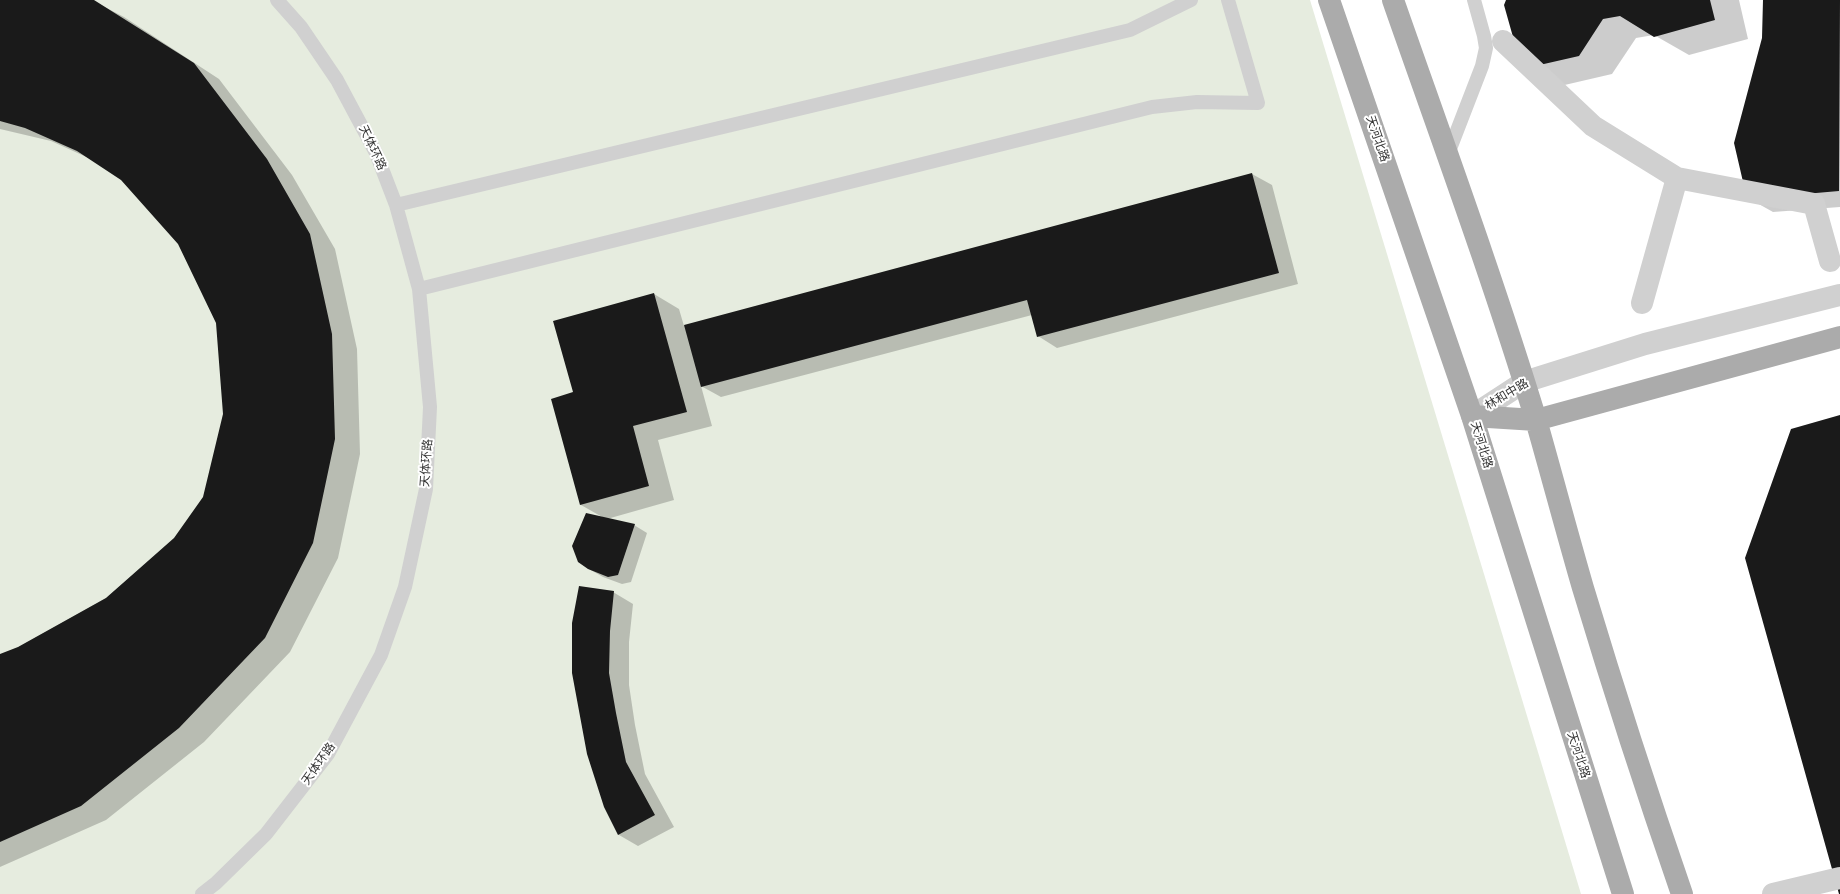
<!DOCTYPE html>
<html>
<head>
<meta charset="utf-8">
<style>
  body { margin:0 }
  canvas { display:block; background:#fff }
</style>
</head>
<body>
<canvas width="1840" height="894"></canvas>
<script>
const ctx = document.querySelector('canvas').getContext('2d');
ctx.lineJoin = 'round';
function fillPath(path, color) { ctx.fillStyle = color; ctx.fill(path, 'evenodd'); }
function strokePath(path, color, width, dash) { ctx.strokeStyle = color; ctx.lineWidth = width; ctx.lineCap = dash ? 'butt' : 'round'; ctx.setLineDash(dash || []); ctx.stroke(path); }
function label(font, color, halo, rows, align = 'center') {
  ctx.font = font + ' "DejaVu Sans","Noto Sans SC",sans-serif'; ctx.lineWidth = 4; ctx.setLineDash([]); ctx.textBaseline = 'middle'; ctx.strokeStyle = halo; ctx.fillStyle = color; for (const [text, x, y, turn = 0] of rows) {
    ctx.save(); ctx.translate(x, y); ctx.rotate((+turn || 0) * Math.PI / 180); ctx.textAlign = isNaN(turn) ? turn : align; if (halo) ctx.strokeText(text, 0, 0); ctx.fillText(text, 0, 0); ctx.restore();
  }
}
fillPath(new Path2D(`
  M 0,0 L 1310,0 L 1581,894 L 0,894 Z`), '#e6ecdf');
fillPath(new Path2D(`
  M 0,0 L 91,0 L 124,17 L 219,79 L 292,175 L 335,249 L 357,349 L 360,454 L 338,558 L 290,652 L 204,742 L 106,820 L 0,867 L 0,655 L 19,647 L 106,598 L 175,539 L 204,497 L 224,414 L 217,323 L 179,243 L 122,180 L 93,160 L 51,141 L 0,129 Z
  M 1507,0 L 1739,0 L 1748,39 L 1689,55 L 1654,35 L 1636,38 L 1612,74 L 1556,87 Z
  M 1764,0 L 1840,0 L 1840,207 L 1773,212 L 1748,198 L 1763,38 Z
  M 1252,174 L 1272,185 L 1298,284 L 1057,348 L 1038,336 L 1032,315 L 721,397 L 701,386 L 712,426 L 658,440 L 674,500 L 607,519 L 634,525 L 647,533 L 631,582 L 622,584 L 603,577 L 589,569 L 604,518 L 581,505 L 574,393 L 654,294 L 679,309 L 684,326 Z
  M 613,592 L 633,604 L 629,642 L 629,685 L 635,725 L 645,774 L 674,827 L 638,846 L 619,835 L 605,806 L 588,754 Z`), '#0003');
fillPath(new Path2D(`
  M 0,0 L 94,0 L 194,63 L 267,159 L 310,234 L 332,334 L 335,439 L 313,543 L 265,638 L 179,728 L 81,806 L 0,842 L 0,654 L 18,647 L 106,598 L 174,538 L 203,497 L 223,414 L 216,323 L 178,244 L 121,180 L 77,151 L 25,128 L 0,121 Z
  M 1506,0 L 1710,0 L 1715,20 L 1654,37 L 1620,16 L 1603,19 L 1579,56 L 1522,69 L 1504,5 Z
  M 1763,0 L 1840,0 L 1839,191 L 1747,199 L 1734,143 L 1762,38 Z
  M 1252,173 L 1279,273 L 1037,337 L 1027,300 L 701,387 L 684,325 Z
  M 654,293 L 687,412 L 633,426 L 649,486 L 580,505 L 551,399 L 573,392 L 553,321 Z
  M 1840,415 L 1840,894 L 1839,894 L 1745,558 L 1791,429 Z
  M 586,513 L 635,524 L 618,575 L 608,577 L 588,569 L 578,562 L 572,546 Z
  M 579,586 L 614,591 L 610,631 L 609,673 L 616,713 L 626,762 L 655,815 L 618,835 L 604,807 L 587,754 L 572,673 L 572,623 Z`), '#1a1a1a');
strokePath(new Path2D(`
  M 1448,154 L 1482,66 L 1486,48 L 1484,36 L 1474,0
  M 396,205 L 1130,30 L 1191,0
  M 419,289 L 1152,107 L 1197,102 L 1258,103 L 1228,0
  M 202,894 L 216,883 L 266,834 L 328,754 L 381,655 L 405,587 L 426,489 L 430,407 L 419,289 L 396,205 L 376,153 L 337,80 L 301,27 L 277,0`), '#d0d0d0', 14);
strokePath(new Path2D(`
  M 1503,41 L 1593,126 L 1677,178 L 1642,303
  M 1677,178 L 1814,204 L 1830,261
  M 1773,894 L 1840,878`), '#d0d0d0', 22);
strokePath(new Path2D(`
  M 1472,416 L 1524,382 L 1645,344 L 1840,295`), '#d0d0d0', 22);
strokePath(new Path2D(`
  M 1329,0 L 1472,416 L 1623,894
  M 1393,0 C 1442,140 1493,279 1536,420 C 1552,476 1567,533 1583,588 C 1614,691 1647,793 1682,894
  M 1472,416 L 1536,420 L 1840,337`), '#ababab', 22);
label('12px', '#333', '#fff', [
  ["天河北路",1377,139,71],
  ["天体环路",372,148,65],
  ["林和中路",1507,395,-31],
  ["天河北路",1481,445,73],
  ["天体环路",427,463,-86],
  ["天河北路",1578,755,72],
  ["天体环路",319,764,-55]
]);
</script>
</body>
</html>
